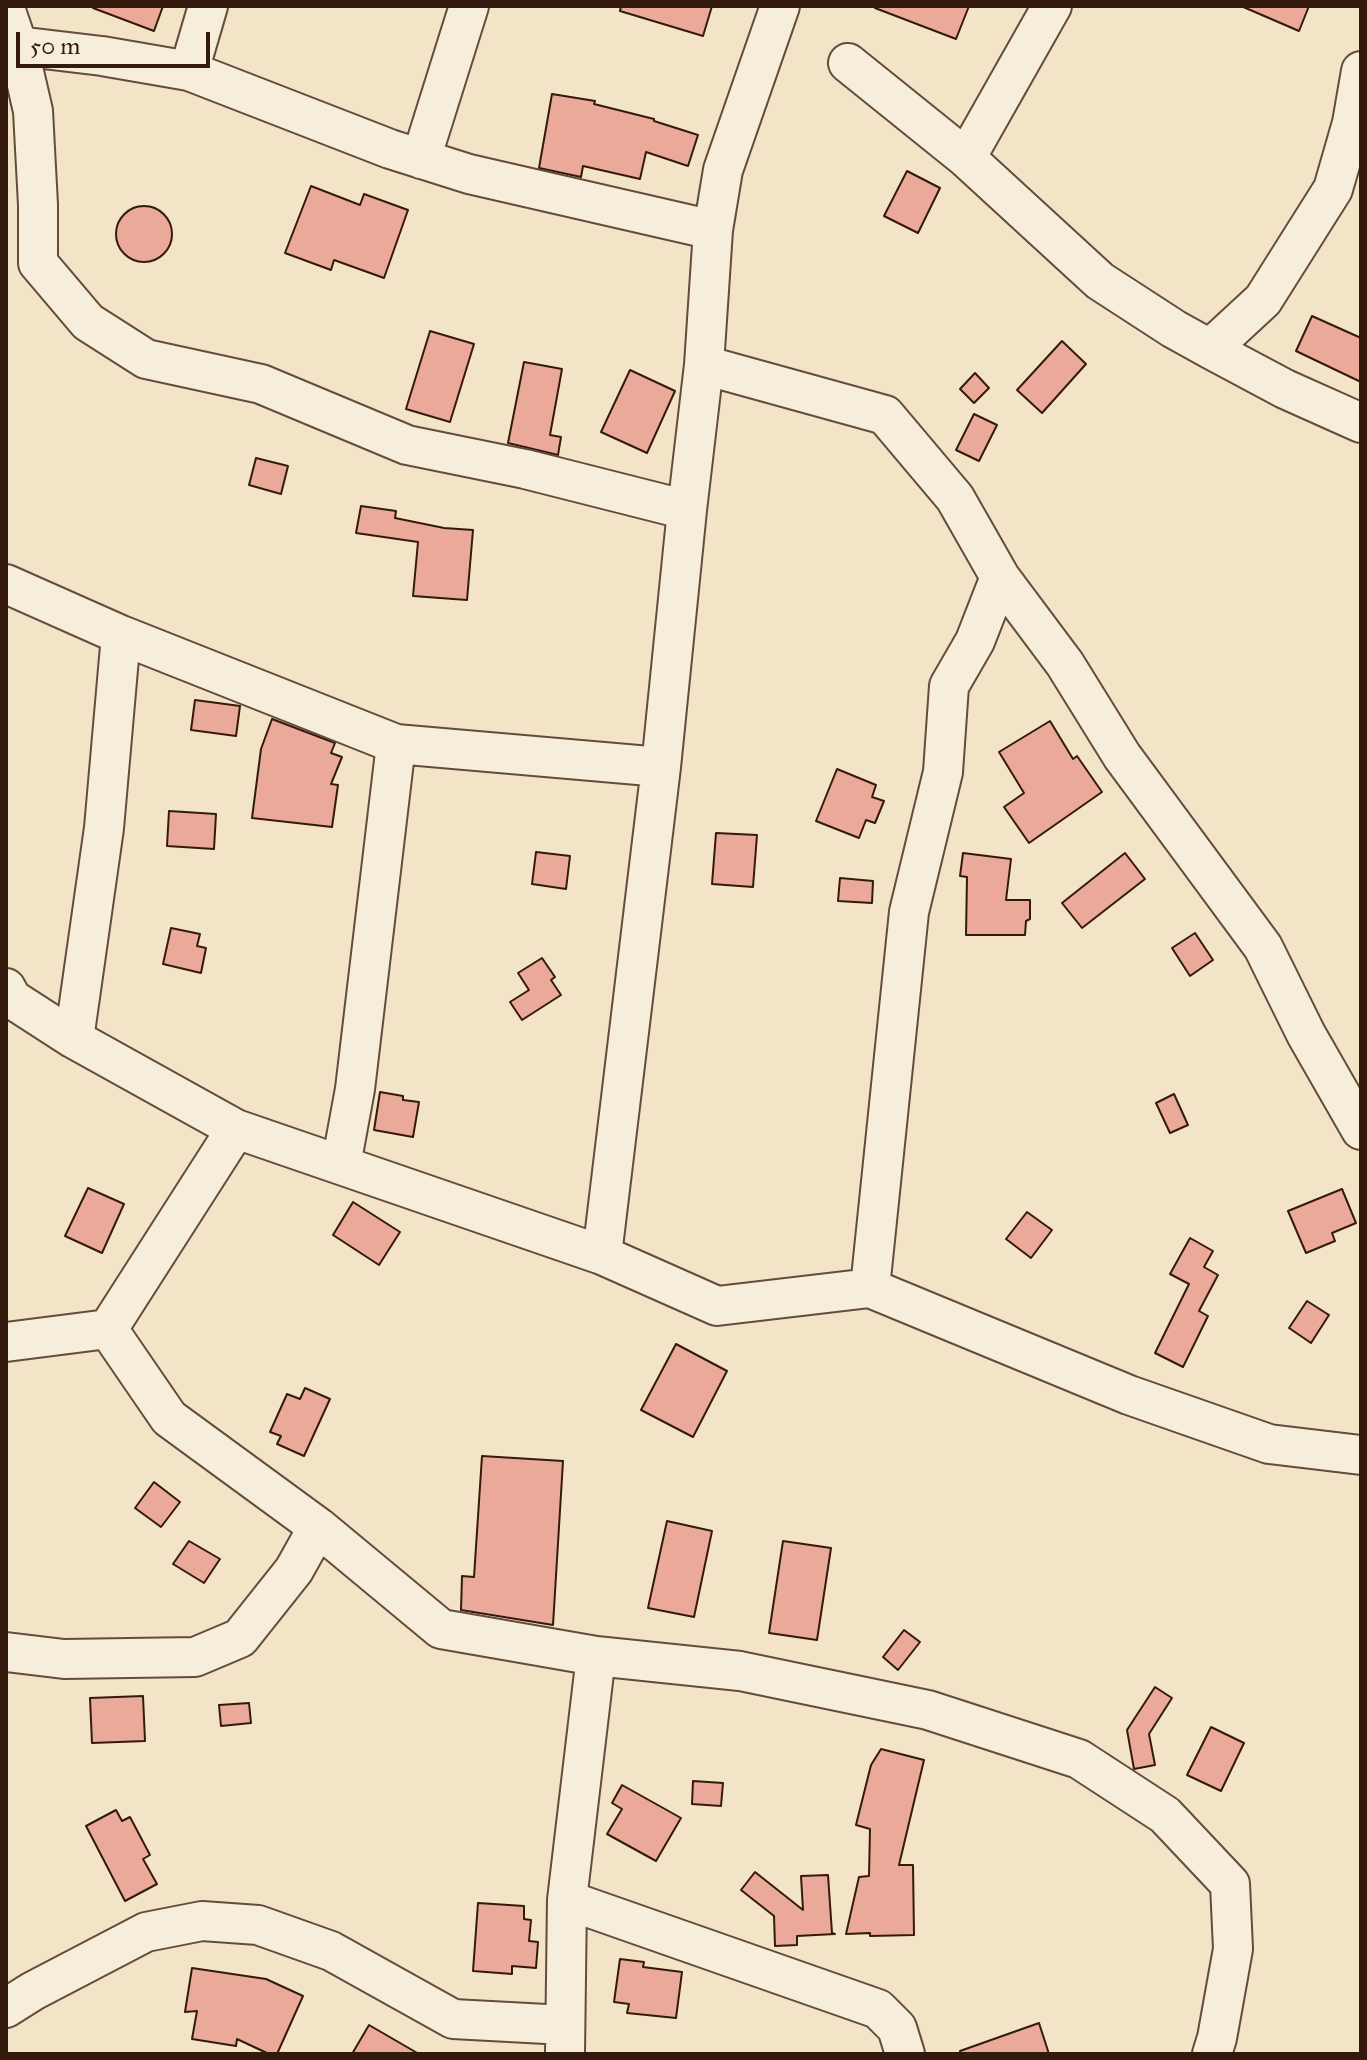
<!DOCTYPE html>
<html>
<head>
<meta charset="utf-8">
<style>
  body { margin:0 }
  #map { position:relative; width:1367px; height:2060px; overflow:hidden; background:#f3e3c7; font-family:"IM FELL Great Primer",serif }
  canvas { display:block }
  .frame { position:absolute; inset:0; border:8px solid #341a0d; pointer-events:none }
  .scale { position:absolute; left:16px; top:32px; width:194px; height:36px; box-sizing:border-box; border:4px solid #341a0d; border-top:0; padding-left:10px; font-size:24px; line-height:28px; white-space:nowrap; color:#341a0d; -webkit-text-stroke:6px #f7eddb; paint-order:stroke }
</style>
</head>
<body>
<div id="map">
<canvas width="1367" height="2060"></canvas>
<div class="frame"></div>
<div class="scale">50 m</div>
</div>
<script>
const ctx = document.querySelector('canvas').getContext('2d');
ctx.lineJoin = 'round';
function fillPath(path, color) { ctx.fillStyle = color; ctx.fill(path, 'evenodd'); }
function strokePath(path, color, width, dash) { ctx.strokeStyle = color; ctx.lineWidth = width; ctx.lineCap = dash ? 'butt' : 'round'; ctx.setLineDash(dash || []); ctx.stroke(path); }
const building = new Path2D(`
  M 94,6 L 163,6 L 154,31 L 93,8 Z
  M 621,6 L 712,6 L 703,36 L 620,11 Z
  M 876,6 L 969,6 L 956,39 L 875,8 Z
  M 1241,6 L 1309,6 L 1299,31 Z
  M 552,94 L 595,101 L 594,104 L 654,119 L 654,121 L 698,135 L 688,166 L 646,152 L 640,179 L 583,166 L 581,177 L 539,168 Z
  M 907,171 L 940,188 L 918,233 L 884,216 Z
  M 311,186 L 360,205 L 364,194 L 408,210 L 384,278 L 334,260 L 331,270 L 285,253 Z
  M116 234a28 28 0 1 1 56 0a28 28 0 1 1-56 0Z
  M 1312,316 L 1361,338 L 1361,382 L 1296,351 Z
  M 430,331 L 474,344 L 450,422 L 406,409 Z
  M 1062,341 L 1086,364 L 1042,413 L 1017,390 Z
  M 524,362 L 562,369 L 550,435 L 561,437 L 558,455 L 508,443 Z
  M 630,370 L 675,391 L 647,453 L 601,432 Z
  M 975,373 L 989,388 L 974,403 L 960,389 Z
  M 974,414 L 997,425 L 979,461 L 956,450 Z
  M 256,458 L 288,466 L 281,494 L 249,485 Z
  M 361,506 L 396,511 L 395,518 L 444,528 L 473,530 L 467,600 L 413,596 L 418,542 L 356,533 Z
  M 195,700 L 240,706 L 236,736 L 191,730 Z
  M 272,719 L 335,743 L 331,753 L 342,757 L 331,784 L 338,785 L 332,827 L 252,818 L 261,749 Z
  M 1050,721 L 1073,759 L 1077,756 L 1102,792 L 1029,843 L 1004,807 L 1024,793 L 999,752 Z
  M 837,769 L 876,785 L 872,797 L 884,801 L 875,823 L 866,820 L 859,838 L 816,821 Z
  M 169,811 L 216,814 L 214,849 L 167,846 Z
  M 716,833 L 757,835 L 753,887 L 712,884 Z
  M 536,852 L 570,856 L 566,889 L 532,884 Z
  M 963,853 L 1011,859 L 1006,900 L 1030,900 L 1030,919 L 1026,921 L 1025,935 L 966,935 L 967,877 L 960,876 Z
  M 1125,853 L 1145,879 L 1082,928 L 1062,903 Z
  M 840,878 L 873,881 L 872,903 L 838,901 Z
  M 171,928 L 200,934 L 197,946 L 206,948 L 201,973 L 163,964 Z
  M 1195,933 L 1213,960 L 1190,976 L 1172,948 Z
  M 542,958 L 555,977 L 551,980 L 561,995 L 522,1020 L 510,1002 L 529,990 L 518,973 Z
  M 380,1092 L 403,1096 L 403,1100 L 419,1102 L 413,1137 L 374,1130 Z
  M 1174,1094 L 1188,1125 L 1170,1133 L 1156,1103 Z
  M 88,1188 L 124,1204 L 102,1253 L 65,1236 Z
  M 1342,1189 L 1356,1223 L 1332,1233 L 1335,1241 L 1306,1253 L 1288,1211 Z
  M 353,1202 L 400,1232 L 379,1265 L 333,1235 Z
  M 1027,1212 L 1052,1230 L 1031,1258 L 1006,1239 Z
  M 1190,1238 L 1213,1251 L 1204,1267 L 1218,1275 L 1199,1311 L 1208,1316 L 1183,1367 L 1155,1353 L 1189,1284 L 1170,1274 Z
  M 1307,1301 L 1329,1315 L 1311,1343 L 1289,1328 Z
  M 676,1344 L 727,1371 L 693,1437 L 641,1410 Z
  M 305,1388 L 330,1399 L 304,1456 L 277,1444 L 281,1436 L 270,1432 L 287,1394 L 300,1399 Z
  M 482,1456 L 563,1461 L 553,1625 L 461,1610 L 462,1576 L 474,1577 Z
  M 154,1482 L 180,1502 L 161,1527 L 135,1508 Z
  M 667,1521 L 712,1531 L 694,1617 L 648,1608 Z
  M 189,1541 L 220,1559 L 204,1583 L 173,1564 Z
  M 783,1541 L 831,1548 L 817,1640 L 769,1633 Z
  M 904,1630 L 920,1642 L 898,1670 L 883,1657 Z
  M 1155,1687 L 1172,1698 L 1149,1734 L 1155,1765 L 1134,1769 L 1127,1730 Z
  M 143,1696 L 145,1741 L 92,1743 L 90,1698 Z
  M 249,1703 L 251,1723 L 221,1726 L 219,1705 Z
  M 1211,1727 L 1244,1743 L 1221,1791 L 1187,1775 Z
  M 881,1749 L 924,1760 L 899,1865 L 913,1865 L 914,1935 L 870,1936 L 870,1933 L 846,1934 L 859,1877 L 869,1876 L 870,1829 L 856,1825 L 871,1765 Z
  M 693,1781 L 723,1783 L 721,1806 L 692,1804 Z
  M 622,1785 L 681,1818 L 656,1861 L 607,1834 L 622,1809 L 612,1803 Z
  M 116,1810 L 122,1821 L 130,1817 L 150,1855 L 143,1859 L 157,1884 L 125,1901 L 86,1826 Z
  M 755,1872 L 803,1910 L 801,1876 L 828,1875 L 832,1933 L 835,1934 L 797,1936 L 797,1945 L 775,1946 L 774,1916 L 741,1890 Z
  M 478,1903 L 524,1906 L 524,1919 L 531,1920 L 529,1941 L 538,1942 L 536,1968 L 512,1966 L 512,1974 L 473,1971 Z
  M 620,1959 L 644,1962 L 643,1967 L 682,1972 L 676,2018 L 627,2013 L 629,2004 L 614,2002 Z
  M 192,1968 L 266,1979 L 303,1996 L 277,2054 L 269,2054 L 237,2039 L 236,2046 L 192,2039 L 197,2011 L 185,2012 Z
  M 1039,2023 L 1049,2054 L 961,2054 L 960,2051 Z
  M 369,2025 L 419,2054 L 352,2054 Z`);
fillPath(building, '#eba99a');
strokePath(building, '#341a0d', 2);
const minor = new Path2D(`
  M 6,11 L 18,46 L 33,111 L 38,205 L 38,263 L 88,322 L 146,359 L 261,384 L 407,445 L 525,469 L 687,510
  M 18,46 L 102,56 L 189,71 L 390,149 L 469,174 L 713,230
  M 848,63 L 966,158 L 1100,281 L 1174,329 L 1210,349 L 1285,389 L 1361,423
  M 189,71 L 208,6
  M 1352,123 L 1361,71
  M 966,158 L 1052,6
  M 421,159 L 469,6
  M 1210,349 L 1263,300 L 1333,189 L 1352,123 L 1361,126
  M 704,365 L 885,415 L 955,498 L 1000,577 L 1065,664 L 1122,756 L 1263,947 L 1306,1034 L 1361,1130
  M 6,584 L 121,635 L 396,744 L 661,767
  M 6,988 L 12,999 L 74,1039 L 236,1129
  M 74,1039 L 104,828 L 121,635
  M 341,1165 L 355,1089 L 396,744
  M 602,1255 L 661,767 L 687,510 L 704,365 L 713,230 L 723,170 L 780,6
  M 870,1288 L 909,912 L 943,772 L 949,686 L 975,641 L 1000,577
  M 108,1329 L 169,1418 L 318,1527 L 441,1629 L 596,1656 L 567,1900
  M 6,1342 L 108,1329 L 236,1129 L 602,1255 L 717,1306 L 870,1288 L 1129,1395 L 1269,1444 L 1361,1455
  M 6,1652 L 64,1659 L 195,1657 L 240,1638 L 294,1570 L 318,1527
  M 596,1656 L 740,1671 L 928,1710 L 1079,1759 L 1165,1815 L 1230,1884 L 1233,1949 L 1217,2038 L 1212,2054
  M 6,2008 L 33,1991 L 146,1932 L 202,1921 L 258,1925 L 331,1951 L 453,2019 L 565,2025
  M 565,2054 L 567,1900 L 878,2009 L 897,2028 L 905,2054`);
strokePath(minor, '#644c3c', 42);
strokePath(minor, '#f7eddb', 38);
</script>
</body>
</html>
